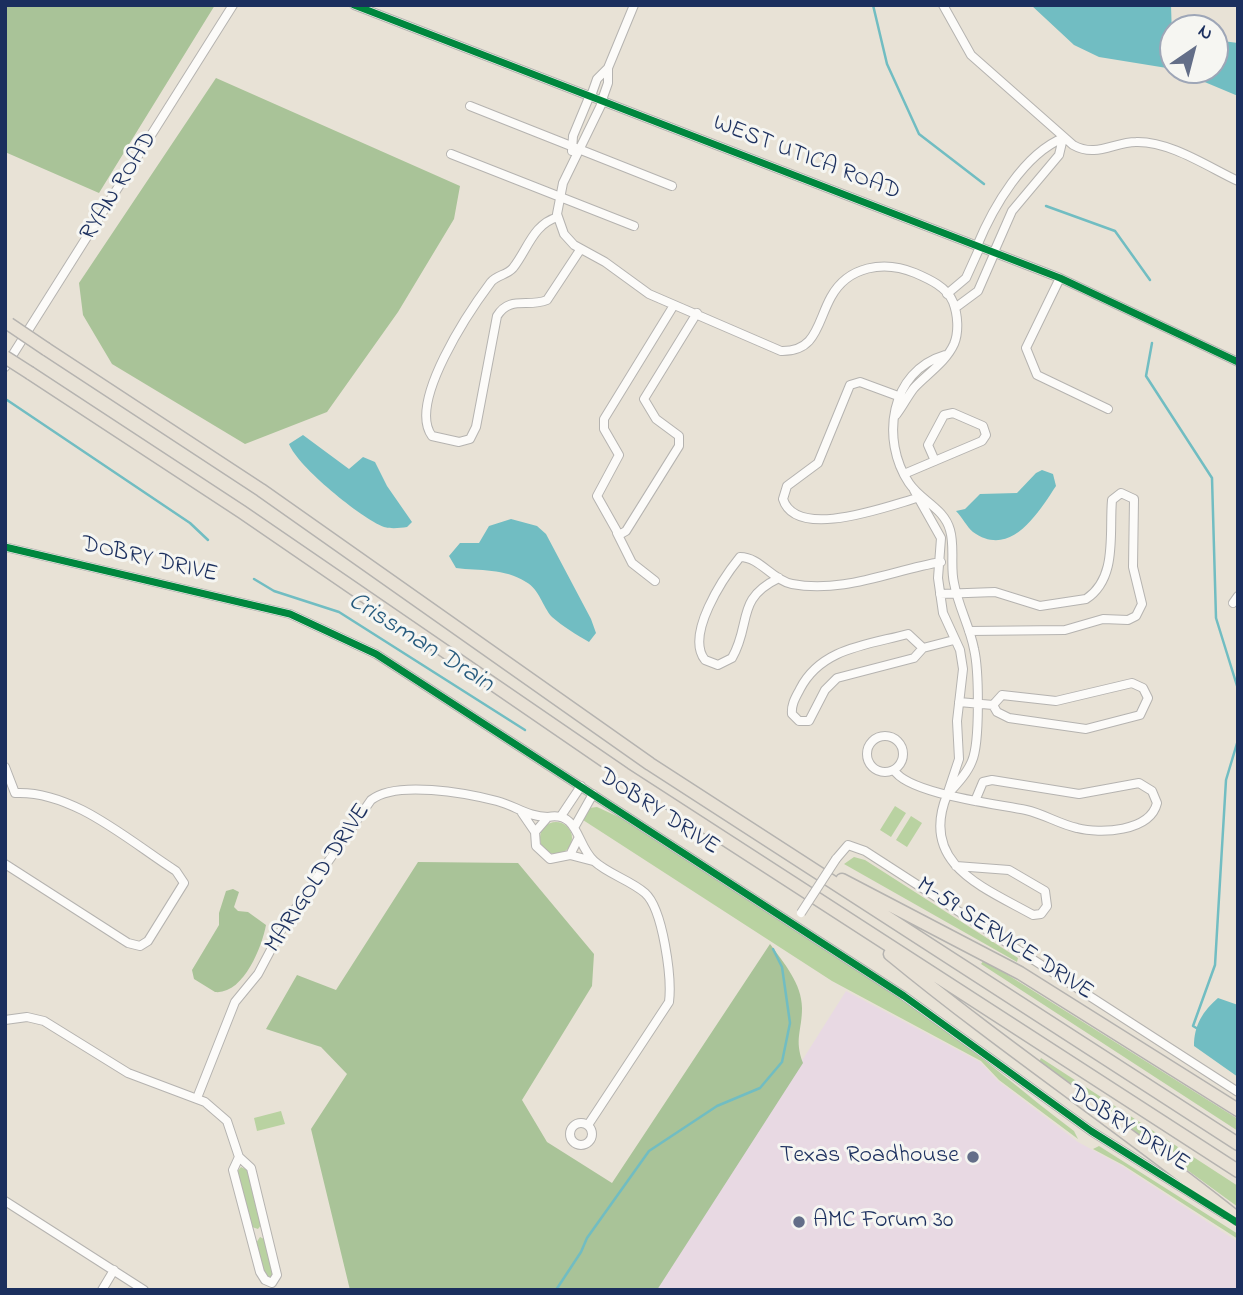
<!DOCTYPE html>
<html>
<head>
<meta charset="utf-8">
<style>
  body { margin:0 }
  #map { position:relative; width:1243px; height:1295px; overflow:hidden; background:#e8e2d6; font-family:"Indie Flower",sans-serif }
  canvas { display:block }
  .frame { position:absolute; inset:0; border:7px solid #1b2f5e; pointer-events:none }
  .north { position:absolute; left:1159px; top:14px; width:70px; height:70px; box-sizing:border-box; background:#f6f6f2; border:2px solid #9ea6b7; border-radius:50%; rotate:35deg; font-size:19px; font-weight:700; line-height:28px; text-align:center; color:#1b2f5e }
  .north::after { content:''; display:block; margin:auto; width:24px; height:32px; background:#636e88; clip-path:polygon(50% 0,100% 100%,50% 72%,0 100%) }
</style>
</head>
<body>
<div id="map">
<canvas width="1243" height="1295"></canvas>
<div class="frame"></div>
<div class="north">N</div>
</div>
<script>
const ctx = document.querySelector('canvas').getContext('2d');
ctx.lineJoin = 'round';
function fillPath(path, color) { ctx.fillStyle = color; ctx.fill(path, 'evenodd'); }
function strokePath(path, color, width, dash) { ctx.strokeStyle = color; ctx.lineWidth = width; ctx.lineCap = dash ? 'butt' : 'round'; ctx.setLineDash(dash || []); ctx.stroke(path); }
function label(font, color, halo, rows, align = 'center') {
  ctx.font = font + ' "Indie Flower",sans-serif'; ctx.lineWidth = 6; ctx.setLineDash([]); ctx.textBaseline = 'middle'; ctx.strokeStyle = halo; ctx.fillStyle = color; for (const [text, x, y, turn = 0] of rows) {
    ctx.save(); ctx.translate(x, y); ctx.rotate((+turn || 0) * Math.PI / 180); ctx.textAlign = isNaN(turn) ? turn : align; if (halo) ctx.strokeText(text, 0, 0); ctx.fillText(text, 0, 0); ctx.restore();
  }
}
fillPath(new Path2D(`
  M 846,991 L 980,1062 L 998,1081 L 1078,1142 L 1122,1166 L 1238,1242 L 1238,1290 L 657,1290 Z`), '#e8d9e3');
fillPath(new Path2D(`
  M 895,806 L 906,813 L 891,837 L 880,830 Z
  M 597,807 L 621,818 C 724,886 831,950 932,1021 C 981,1055 1026,1095 1074,1131 L 1078,1139 L 999,1080 L 981,1061 L 832,981 L 583,820 L 589,808 Z
  M 911,816 L 922,823 L 907,847 L 896,840 Z
  M540 838a16 16 0 1 1 32 0a16 16 0 1 1-32 0Z
  M 854,857 L 865,860 L 1018,958 L 1017,962 L 844,864 Z
  M 984,960 L 1238,1119 L 1238,1131 L 981,964 Z
  M 1041,1058 L 1238,1186 L 1238,1207 L 1039,1062 Z
  M 281,1111 L 285,1124 L 257,1131 L 254,1118 Z
  M 1099,1146 L 1238,1234 L 1238,1239 L 1123,1165 L 1093,1149 Z
  M 241,1167 L 247,1170 L 261,1225 L 258,1229 L 252,1227 L 237,1172 Z
  M 260,1237 L 266,1240 L 273,1275 L 270,1278 L 264,1273 L 256,1243 Z`), '#b9d2a1');
fillPath(new Path2D(`
  M 5,5 L 215,5 L 99,193 L 5,152 Z
  M 216,78 L 460,186 L 454,219 L 398,312 L 327,412 L 245,444 L 112,364 L 83,315 L 79,283 Z
  M 418,862 L 518,863 L 594,954 L 592,986 L 522,1100 L 547,1142 L 612,1183 L 770,944 C 784,963 802,984 802,1008 C 802,1031 794,1039 803,1063 L 657,1290 L 350,1290 L 311,1129 L 347,1074 L 321,1047 L 266,1029 L 297,975 L 336,990 Z
  M 233,889 L 239,892 L 234,907 L 238,911 L 248,912 L 266,925 C 262,947 243,995 215,992 L 194,979 L 192,970 L 219,925 L 219,913 L 226,891 Z`), '#a9c398');
fillPath(new Path2D(`
  M 1031,5 L 1171,5 L 1173,69 L 1099,57 L 1074,45 Z
  M 1215,40 L 1238,43 L 1238,96 L 1176,70 L 1215,70 Z
  M 303,435 L 349,469 L 363,457 L 375,462 L 387,486 L 412,522 L 407,527 C 400,528 391,529 384,527 C 361,518 298,467 289,444 Z
  M 1042,470 L 1053,474 L 1056,486 C 1038,513 1011,559 973,532 C 966,526 963,518 956,511 L 965,509 L 980,494 L 1017,493 L 1036,473 Z
  M 511,519 L 537,526 L 546,534 L 591,619 L 596,633 L 589,642 C 577,635 562,626 552,617 C 542,606 540,590 526,582 C 504,568 480,571 456,568 L 449,556 L 460,543 L 479,543 L 489,526 Z
  M 1218,998 L 1238,1005 L 1238,1077 L 1194,1046 C 1194,1025 1203,1011 1218,998 Z`), '#71bdc2');
strokePath(new Path2D(`
  M 873,5 L 887,64 L 919,134 L 984,184
  M 1046,206 L 1115,231 L 1150,280
  M 1152,343 L 1146,376 L 1212,478 L 1216,618 L 1238,689
  M 7,400 L 190,523 L 208,540
  M 254,579 L 274,591 L 339,612 L 525,730
  M 1198,1029 L 1193,1026 L 1215,965 L 1226,780 L 1238,740
  M 556,1290 L 581,1252 L 587,1238 L 649,1151 L 717,1106 L 760,1088 L 782,1062 L 790,1023 L 782,967 L 773,949`), '#71bdc2', 2.5);
const minor = new Path2D(`
  M 354,5 L 1060,278 L 1238,362
  M 943,5 L 971,55 L 1073,145 C 1096,158 1114,142 1136,142 C 1170,141 1208,167 1238,181
  M 608,68 L 634,5
  M 591,96 L 597,79 L 608,68 L 608,83 L 602,100
  M 603,101 L 563,183 L 557,214 L 564,234 L 574,245 L 605,262 L 649,294 L 781,351 C 817,352 817,322 831,297 C 848,266 884,260 915,273 C 929,279 947,287 953,302 C 958,315 959,332 954,344 C 946,362 927,374 914,388 C 907,397 903,406 896,415
  M 470,106 L 672,186
  M 572,151 L 573,136 L 590,95
  M 451,154 L 634,226
  M 558,217 C 533,224 528,249 513,268 C 507,275 497,275 491,282 C 470,310 407,403 432,436 L 459,442 L 470,439 L 476,427 L 497,316 C 510,295 528,308 547,300 L 580,250
  M 977,246 C 993,207 1024,154 1063,138 L 1059,155 L 1012,211 L 994,252
  M 1060,278 L 1026,348 L 1037,375 L 1108,409
  M 947,294 L 966,278 L 980,247
  M 674,305 L 604,419 L 604,429 L 619,455 L 597,496 L 619,535 L 626,531 L 679,446 L 679,436 L 656,419 L 644,399 L 697,313
  M 955,308 L 978,291 L 995,252
  M 5,367 L 233,5
  M 898,396 L 860,382 L 850,385 L 818,463 L 787,486 L 783,499 C 796,541 888,506 917,498
  M 904,474 L 982,441 L 986,435 L 983,426 L 953,413 L 944,415 L 928,445 L 935,461
  M 914,490 L 941,538 L 938,578 L 943,613 L 960,650 L 963,669 L 957,721 L 959,759 L 947,795 C 956,785 967,774 972,761 C 980,743 979,670 974,649 C 970,627 958,606 954,583 C 950,566 955,547 950,530 C 944,508 921,501 909,483 C 880,440 890,371 945,355
  M 617,533 L 632,563 L 655,581
  M 5,547 L 290,614 L 376,654 L 904,996 L 1091,1131 L 1224,1214
  M 779,578 C 735,599 752,623 732,658 L 718,665 L 705,660 C 685,635 723,578 740,557 C 760,557 772,580 792,584 C 842,594 893,570 941,562
  M 940,594 L 995,592 L 1040,606 L 1086,599 C 1118,578 1109,533 1112,500 L 1121,493 L 1134,499 L 1133,567 L 1142,604 L 1136,616 L 1128,620 L 1103,619 L 1065,630 L 969,631
  M 1233,603 L 1238,596
  M 923,648 L 908,634 C 867,645 821,648 800,689 C 796,697 791,704 792,714 L 799,721 L 809,721 L 825,690 L 837,678 L 914,658 L 923,648 L 954,640
  M 959,702 L 993,705 L 997,712 L 1009,718 L 1086,729 L 1140,715 L 1148,698 L 1143,688 L 1132,683 L 1056,701 L 1002,695 L 993,705
  M867 754a18 18 0 1 1 36 0a18 18 0 1 1-36 0Z
  M 5,767 L 15,793 C 73,790 129,841 176,871 L 184,883 L 148,941 L 140,946 L 128,943 L 5,864
  M 894,770 C 908,794 998,804 1026,810 C 1044,814 1059,824 1077,828 C 1100,834 1150,832 1157,803 L 1152,791 L 1139,783 L 1079,794 L 992,780 L 983,782 L 975,801
  M 947,795 C 919,864 983,887 1033,915 L 1041,914 L 1047,906 L 1045,891 L 1009,870 L 956,866
  M 522,813 L 535,832
  M 561,816 L 581,786
  M 575,826 L 593,794
  M 578,839 L 570,855 L 550,859 L 536,846 L 535,832 L 548,817 C 579,811 576,845 594,861 C 608,874 630,880 645,893 C 663,909 672,978 669,1002 L 588,1125
  M 570,855 L 593,861
  M 836,859 L 848,845 L 865,851 L 1238,1092
  M 5,1020 L 27,1017 L 44,1021 L 128,1073 L 205,1102 L 227,1121 L 239,1157
  M 197,1098 L 235,1002 L 258,974 L 284,925 L 371,800 C 396,780 466,793 497,801 C 516,806 528,817 548,817
  M570 1134a11 11 0 1 1 22 0a11 11 0 1 1-22 0Z
  M 239,1157 L 251,1168 L 277,1275 L 272,1283 L 265,1280 L 260,1272 L 233,1170 Z
  M 5,1201 L 144,1290
  M 102,1290 L 114,1270`);
const highway = new Path2D(`
  M 46,349 L 261,490 L 650,764 L 1238,1144
  M 30,373 L 242,512 L 624,774 L 1238,1171
  M 842,880 L 1020,973 L 1238,1110
  M 890,954 C 1003,1047 1124,1128 1238,1219`);
strokePath(minor, '#b5b3b0', 10);
strokePath(highway, '#b5b3b0', 15);
strokePath(minor, '#fcfbf9', 8);
strokePath(highway, '#e8e1d5', 12);
const minorBridge = new Path2D(`
  M 801,913 L 836,859`);
const highwayBridge = new Path2D(`
  M 9,324 L 46,349
  M 5,357 L 30,373`);
strokePath(minorBridge, '#b5b3b0', 10, []);
strokePath(highwayBridge, '#b5b3b0', 15, []);
strokePath(minorBridge, '#fcfbf9', 8);
strokePath(highwayBridge, '#e8e1d5', 12);
strokePath(new Path2D(`
  M 354,5 L 1060,278 L 1238,362
  M 5,547 L 290,614 L 376,654 L 904,996 L 1091,1131 L 1238,1223`), '#00873e', 7);
for (const [x, y, r, color] of [
  [973,1157,7,"#636e88"],
  [799,1222,7,"#636e88"]
]) { const dot = new Path2D(); dot.arc(x, y, r, 0, 2 * Math.PI); ctx.fillStyle = color; ctx.fill(dot); strokePath(dot, '#f6f6f2', 2.5); }
label('24px', '#1b2f5e', '#f6f6f2', [
  ["WEST UTICA ROAD",806,159,21],
  ["RYAN ROAD",120,187,-58],
  ["DOBRY DRIVE",149,561,13],
  ["DOBRY DRIVE",658,813,33],
  ["MARIGOLD DRIVE",319,879,-57],
  ["M-59 SERVICE DRIVE",1004,940,33],
  ["DOBRY DRIVE",1128,1130,33]
]);
label('24px', '#1b2f5e', '#f6f6f2', [
  ["Texas Roadhouse",959,1157],
  ["AMC Forum 30",813,1222,"left"]
], 'right');
label('italic 26px', '#275b7e', '#f6f6f2', [
  ["Crissman Drain",420,644,32]
]);
</script>
</body>
</html>
